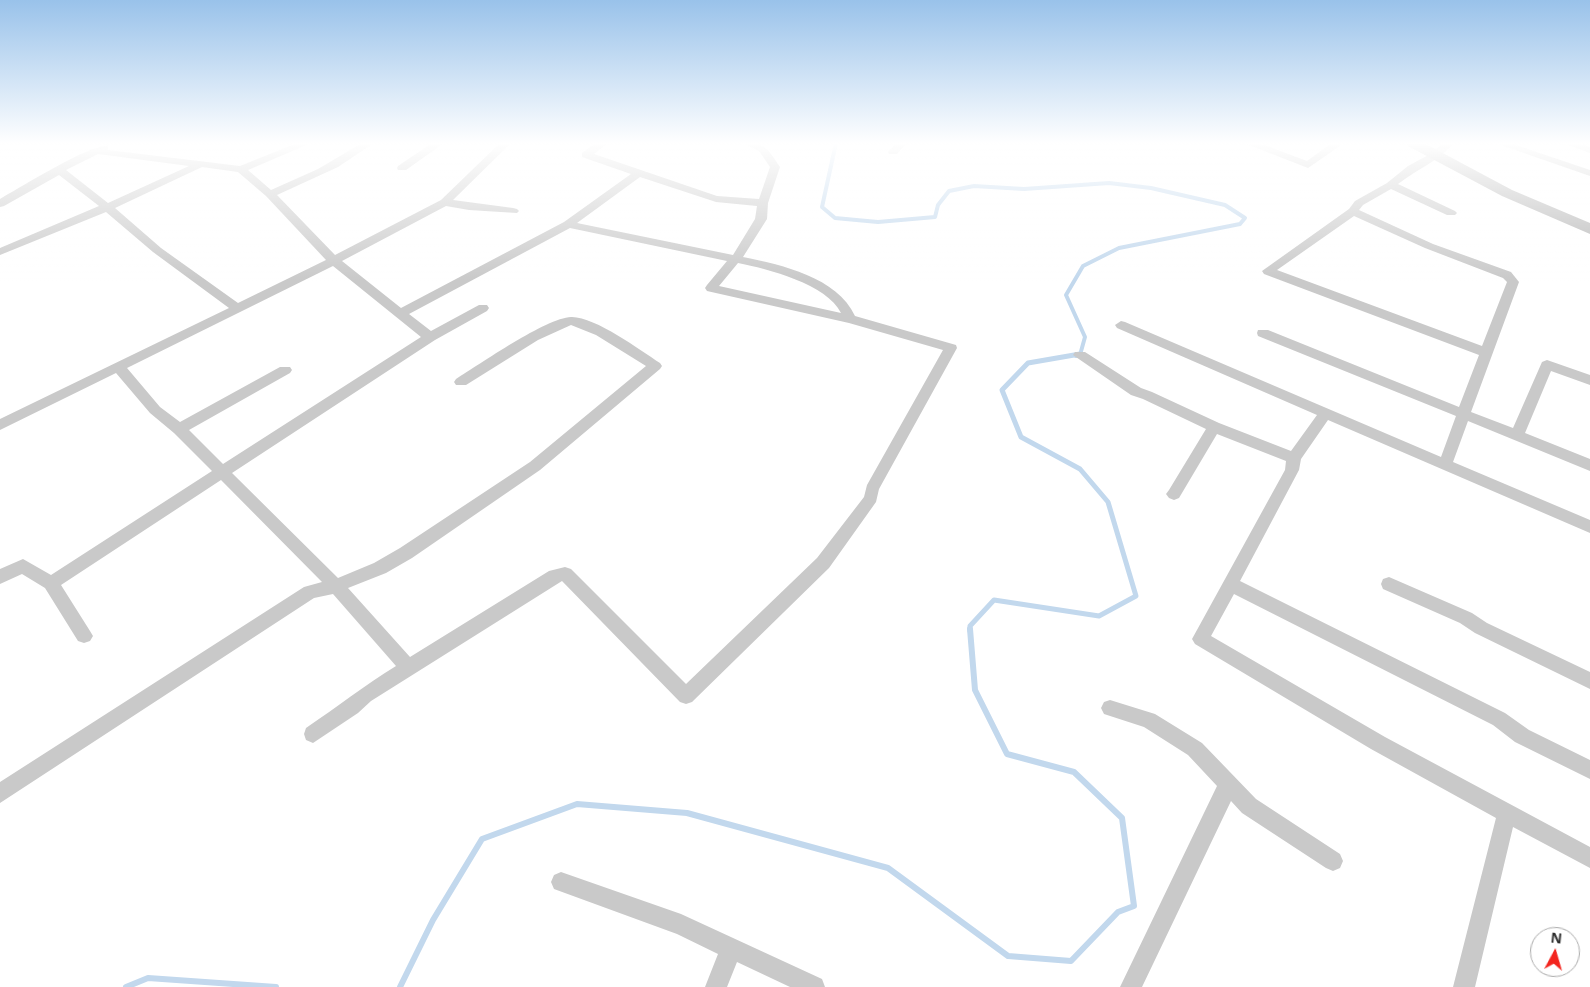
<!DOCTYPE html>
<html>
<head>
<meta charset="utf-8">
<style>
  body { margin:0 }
  #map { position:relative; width:1590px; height:987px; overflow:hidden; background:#fff; font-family:"Noto Sans",sans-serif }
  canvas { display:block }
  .north { position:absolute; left:1530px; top:927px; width:50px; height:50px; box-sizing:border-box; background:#fff; border:1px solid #ababab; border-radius:50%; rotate:6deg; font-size:14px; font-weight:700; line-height:20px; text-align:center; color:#2c2c2c }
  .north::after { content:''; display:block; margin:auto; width:18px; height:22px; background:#f3251e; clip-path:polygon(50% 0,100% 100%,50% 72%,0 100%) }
</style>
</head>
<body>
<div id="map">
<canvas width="1590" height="987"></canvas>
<div class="north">N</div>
</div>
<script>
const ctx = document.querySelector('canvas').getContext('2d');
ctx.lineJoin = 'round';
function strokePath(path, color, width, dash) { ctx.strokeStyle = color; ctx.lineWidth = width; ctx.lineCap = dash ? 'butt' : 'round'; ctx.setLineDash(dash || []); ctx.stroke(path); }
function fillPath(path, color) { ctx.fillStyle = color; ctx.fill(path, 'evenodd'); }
strokePath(new Path2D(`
  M 836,143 L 822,207 L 835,218 L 878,222 L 935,217 L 938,205 L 949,191 L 974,186 L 1024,189 L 1109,183 L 1151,188 L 1225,205 L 1245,218 L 1240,224 L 1119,248 L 1083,266 L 1066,295 L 1085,337 L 1080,355 L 1076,356`), '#c2d8ed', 4);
strokePath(new Path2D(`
  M 970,631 L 970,626 L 994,600 L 1099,616 L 1136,596 L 1108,502 L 1080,469 L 1021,437 L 1002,390 L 1028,363 L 1080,354`), '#c2d8ed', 5);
strokePath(new Path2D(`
  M 126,987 L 148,978 L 276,987
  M 400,987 L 433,920 L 482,839 L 577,804 L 687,813 L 888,868 L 1008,956 L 1071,961 L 1118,912 L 1134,906 L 1122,818 L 1074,772 L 1007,754 L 975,690 L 970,629`), '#c2d8ed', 6);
fillPath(new Path2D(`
  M 297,143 L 311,143 L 248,170 L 271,190 L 318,169 L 362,143 L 374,143 L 338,167 L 277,195 L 335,255 L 441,200 L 500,143 L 511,143 L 453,200 L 513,208 L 517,209 L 519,211 L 517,213 L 469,210 L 446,206 L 342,261 L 401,308 L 564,222 L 631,174 L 582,157 L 582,153 L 596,143 L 608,143 L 594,154 L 717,196 L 759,199 L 770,167 L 759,151 L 742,143 C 766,143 767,148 780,167 L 768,203 L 767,219 L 743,257 C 782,265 837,277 855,316 L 956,345 L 957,348 L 879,489 L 876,502 L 829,568 L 692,702 L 686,704 L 680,702 L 562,581 L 371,701 L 358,713 L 313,743 L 306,740 L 304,734 L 306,728 C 337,707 365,685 396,666 L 333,594 L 314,598 L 0,803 L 0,782 L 304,587 L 322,582 L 221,480 L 61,585 L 90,631 L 93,636 L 90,641 L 84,643 L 78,641 L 45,588 L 22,574 L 0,584 L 0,569 L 23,559 L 51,575 L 212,471 L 174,433 L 150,413 L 116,373 L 0,430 L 0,419 L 229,308 L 153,252 L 106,212 L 0,255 L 0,248 L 99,206 L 59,175 L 4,206 L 0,207 L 0,199 C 18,189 92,143 108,146 L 108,150 L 240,166 ZM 98,154 L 189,166 L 108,203 L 66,170 ZM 202,167 L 238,172 L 266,196 L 326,260 L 238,303 L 161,248 L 115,208 ZM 640,177 L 716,202 L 757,206 L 755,219 L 733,255 L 577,223 ZM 570,228 L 727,261 L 707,285 L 705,288 L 707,291 L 849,323 L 943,350 L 867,485 L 864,497 L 817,558 L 686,684 L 571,569 L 565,567 L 549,571 L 410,657 L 348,588 L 386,573 L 412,558 L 540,470 L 660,369 L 662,366 L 660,363 C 640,350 594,316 571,317 C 546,318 480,364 456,379 L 454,382 L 456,385 L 466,385 L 538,340 L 571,325 L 596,335 L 646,366 L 530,462 L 400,548 L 374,563 L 338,578 L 232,473 L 435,340 L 487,311 L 489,308 L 487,305 L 479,305 L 431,331 L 409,314 ZM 738,263 C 768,269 827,284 841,313 L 719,286 ZM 333,266 L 421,337 L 223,464 L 189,430 L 290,373 L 292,370 L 290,367 L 280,367 L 180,422 L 160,407 L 127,368 Z
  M 432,143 L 444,143 L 406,170 L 398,170 L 397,168 L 398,166 Z
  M 896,143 L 907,143 L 897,154 L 889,154 L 888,152 Z
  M 1244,143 L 1259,143 L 1307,161 L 1329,145 L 1328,143 L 1338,143 L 1340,146 L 1308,168 Z
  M 1443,143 L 1454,143 C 1440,160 1416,170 1398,184 L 1455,211 L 1457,213 L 1455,215 L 1447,215 L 1391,189 L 1363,205 L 1359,210 L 1433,244 L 1511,272 L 1519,282 L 1471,412 L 1513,428 L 1542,362 L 1547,360 L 1590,375 L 1590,385 L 1551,371 L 1525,433 L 1590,459 L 1590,471 L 1468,421 L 1453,462 L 1590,520 L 1590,533 L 1328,420 L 1301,459 L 1299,470 L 1240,581 L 1505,713 L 1529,730 L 1590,760 L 1590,779 L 1515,742 L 1493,725 L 1234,594 L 1211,636 L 1385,737 L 1590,847 L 1590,868 L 1513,827 L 1475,987 L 1453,987 L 1496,818 L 1371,749 L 1195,644 L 1192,639 L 1285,470 L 1286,461 L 1217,434 L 1179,498 L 1174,500 L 1169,498 L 1166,494 L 1169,490 L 1206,429 L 1143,399 L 1131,395 L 1073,355 L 1075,352 L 1085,352 L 1141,388 L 1152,392 L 1219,423 L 1291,451 L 1317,415 L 1117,328 L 1115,325 L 1121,321 L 1125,322 L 1441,457 L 1456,416 L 1258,336 L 1257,333 L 1258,330 L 1268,330 L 1459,407 L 1479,355 L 1264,274 L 1262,271 L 1349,209 L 1355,201 L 1387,183 L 1408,166 L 1432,153 ZM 1354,216 L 1425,248 L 1503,278 L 1507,282 L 1482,346 L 1277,270 Z
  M 1495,143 L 1510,143 L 1590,170 L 1590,176 Z
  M 1563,143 L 1579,143 L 1590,147 L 1590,153 Z
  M 1389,577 L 1472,613 L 1487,623 L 1590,672 L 1590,689 L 1475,633 L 1460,623 L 1383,589 L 1381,584 L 1383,579 Z
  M 1110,700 L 1155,714 L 1202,743 L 1256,799 L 1340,854 L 1343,861 L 1340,868 L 1333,871 L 1326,868 L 1242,813 L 1231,801 L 1142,987 L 1120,987 L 1217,786 L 1188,755 L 1144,727 L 1104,714 L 1101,708 L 1104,702 Z
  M 561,872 L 681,914 L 822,979 L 825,987 L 790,987 L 737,962 L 727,987 L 705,987 L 718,954 L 677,934 L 554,889 L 551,882 L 554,875 Z`), '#c9c9c9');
fillPath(new Path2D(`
  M 1406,143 L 1424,143 L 1512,190 L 1590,223 L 1590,234 L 1502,196 L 1408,146 Z`), '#b6b6b6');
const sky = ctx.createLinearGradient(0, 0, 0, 281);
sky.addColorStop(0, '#99c2ea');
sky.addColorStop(0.51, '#fff');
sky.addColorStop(1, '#ffffff00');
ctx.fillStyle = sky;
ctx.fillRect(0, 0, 1590, 281);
</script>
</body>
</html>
